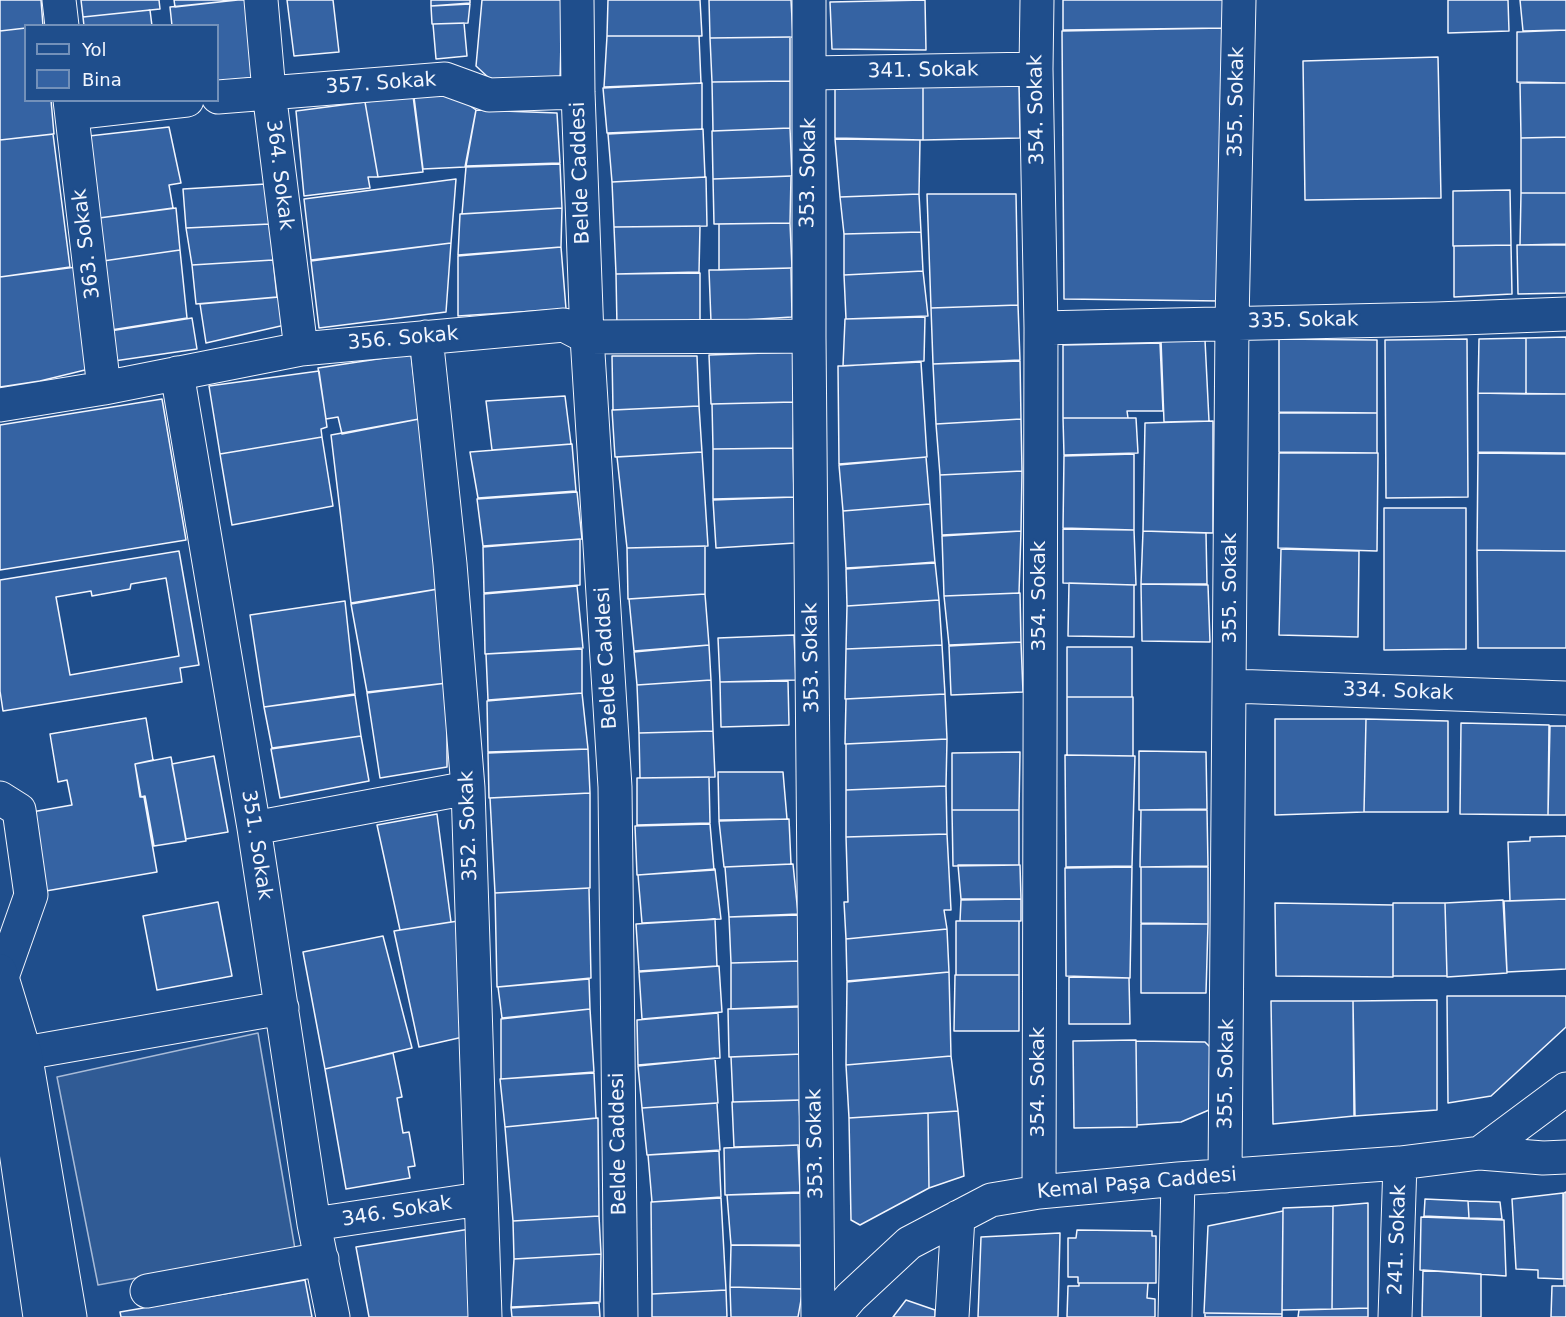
<!DOCTYPE html>
<html>
<head>
<meta charset="utf-8">
<style>
  body { margin:0 }
  #map { position:relative; width:1566px; height:1317px; overflow:hidden; background:#1f4e8c; font-family:"DejaVu Sans",sans-serif }
  canvas { display:block }
  .legend { position:absolute; left:24px; top:24px; width:195px; height:78px; box-sizing:border-box; background:#1f4e8c; border:2px solid #7391ba; margin:0; padding:8px 10px; list-style:none; font-size:18px; color:#f2f6ff }
  .legend li { display:flex; align-items:center; gap:12px; height:30px }
  .legend b { width:30px; border:2px solid #7391ba }
</style>
</head>
<body>
<div id="map">
<canvas width="1566" height="1317"></canvas>
<ul class="legend">
<li><b style="height:8px;background:#1f4e8c"></b>Yol</li>
<li><b style="height:16px;background:#3563a3"></b>Bina</li>
</ul>
</div>
<script>
const ctx = document.querySelector('canvas').getContext('2d');
ctx.lineJoin = 'round';
function fillPath(path, color) { ctx.fillStyle = color; ctx.fill(path, 'evenodd'); }
function strokePath(path, color, width, dash) { ctx.strokeStyle = color; ctx.lineWidth = width; ctx.lineCap = dash ? 'butt' : 'round'; ctx.setLineDash(dash || []); ctx.stroke(path); }
function label(font, color, halo, rows, align = 'center') {
  ctx.font = font + ' "DejaVu Sans",sans-serif'; ctx.lineWidth = 4.5; ctx.setLineDash([]); ctx.textBaseline = 'middle'; ctx.strokeStyle = halo; ctx.fillStyle = color; for (const [text, x, y, turn = 0] of rows) {
    ctx.save(); ctx.translate(x, y); ctx.rotate((+turn || 0) * Math.PI / 180); ctx.textAlign = isNaN(turn) ? turn : align; if (halo) ctx.strokeText(text, 0, 0); ctx.fillText(text, 0, 0); ctx.restore();
  }
}
const built = new Path2D(`
  M 258,1033 L 295,1249 L 98,1285 L 57,1077 Z`);
fillPath(built, '#305b95');
strokePath(built, '#a8bbd7', 1.5);
const building = new Path2D(`
  M 0,0 L 41,0 L 43,26 L 26,26 L 26,28 L 0,31 Z
  M 81,0 L 159,0 L 160,9 L 83,17 Z
  M 174,0 L 237,0 L 175,7 Z
  M 238,0 L 248,0 L 252,78 L 218,81 L 218,26 L 172,26 L 170,7 Z
  M 287,0 L 333,0 L 339,52 L 294,56 Z
  M 431,0 L 470,0 L 470,3 L 431,6 Z
  M 482,0 L 562,0 L 560,82 L 490,79 L 476,66 Z
  M 608,0 L 700,0 L 702,36 L 607,36 Z
  M 709,0 L 791,0 L 793,37 L 710,38 Z
  M 925,0 L 926,50 L 832,49 L 830,2 Z
  M 1063,0 L 1223,0 L 1223,28 L 1063,30 Z
  M 1448,0 L 1508,0 L 1509,31 L 1448,33 Z
  M 1520,0 L 1566,0 L 1566,30 L 1523,31 Z
  M 470,4 L 468,23 L 432,24 L 431,6 Z
  M 150,10 L 152,26 L 84,26 L 83,17 Z
  M 464,23 L 467,56 L 436,59 L 433,24 Z
  M 26,28 L 26,100 L 51,100 L 54,134 L 0,140 L 0,31 Z
  M 1223,28 L 1221,301 L 1064,299 L 1062,31 Z
  M 1566,30 L 1566,83 L 1517,82 L 1517,32 Z
  M 607,36 L 699,36 L 701,83 L 604,87 Z
  M 790,37 L 790,81 L 712,82 L 710,38 Z
  M 1438,57 L 1441,198 L 1305,200 L 1303,61 Z
  M 790,81 L 790,128 L 713,131 L 712,82 Z
  M 702,83 L 702,129 L 607,133 L 603,88 Z
  M 1520,83 L 1566,83 L 1566,137 L 1521,138 Z
  M 835,84 L 923,85 L 923,140 L 835,138 Z
  M 923,85 L 1019,85 L 1020,138 L 923,140 Z
  M 455,95 L 476,110 L 465,167 L 423,169 L 414,97 Z
  M 413,96 L 423,172 L 378,177 L 365,102 Z
  M 365,102 L 378,177 L 368,177 L 370,188 L 304,196 L 296,111 Z
  M 476,110 L 557,113 L 560,163 L 466,166 Z
  M 169,127 L 181,183 L 169,185 L 173,208 L 99,218 L 89,136 Z
  M 790,128 L 792,176 L 713,179 L 712,131 Z
  M 703,129 L 705,177 L 612,182 L 608,134 Z
  M 53,134 L 70,267 L 0,277 L 0,140 Z
  M 1566,137 L 1566,193 L 1521,193 L 1521,138 Z
  M 835,139 L 920,140 L 919,194 L 840,197 Z
  M 560,164 L 562,208 L 462,214 L 466,167 Z
  M 791,176 L 790,223 L 714,224 L 713,179 Z
  M 706,177 L 707,226 L 614,227 L 612,182 Z
  M 456,179 L 451,243 L 311,260 L 304,199 Z
  M 266,184 L 270,224 L 186,228 L 183,189 Z
  M 1510,190 L 1511,245 L 1453,246 L 1453,191 Z
  M 1521,193 L 1566,193 L 1566,244 L 1520,245 Z
  M 919,194 L 921,232 L 844,234 L 840,197 Z
  M 927,194 L 1016,194 L 1018,305 L 931,308 Z
  M 176,208 L 180,250 L 103,261 L 99,218 Z
  M 562,208 L 561,247 L 458,255 L 460,214 Z
  M 790,223 L 792,268 L 719,270 L 719,224 Z
  M 270,224 L 273,260 L 192,265 L 186,228 Z
  M 700,226 L 699,272 L 616,274 L 614,227 Z
  M 921,232 L 923,271 L 844,275 L 844,234 Z
  M 451,243 L 446,312 L 319,328 L 311,261 Z
  M 1511,245 L 1512,294 L 1454,297 L 1454,246 Z
  M 1517,245 L 1566,245 L 1566,293 L 1518,294 Z
  M 561,247 L 566,309 L 458,316 L 458,256 Z
  M 180,250 L 187,318 L 111,330 L 103,261 Z
  M 273,260 L 277,297 L 196,304 L 192,265 Z
  M 76,267 L 89,369 L 40,381 L 0,387 L 0,277 Z
  M 791,268 L 792,317 L 711,322 L 709,270 Z
  M 923,271 L 928,316 L 846,319 L 844,275 Z
  M 700,273 L 700,322 L 617,327 L 616,274 Z
  M 279,297 L 285,325 L 206,343 L 200,304 Z
  M 1018,305 L 1020,360 L 933,364 L 931,308 Z
  M 925,317 L 924,361 L 843,366 L 845,319 Z
  M 192,318 L 197,349 L 114,361 L 110,331 Z
  M 1566,337 L 1566,394 L 1526,394 L 1526,338 Z
  M 1526,338 L 1526,394 L 1478,393 L 1479,339 Z
  M 1279,339 L 1377,340 L 1377,413 L 1279,412 Z
  M 1467,339 L 1468,497 L 1386,498 L 1385,340 Z
  M 1161,340 L 1205,340 L 1209,421 L 1164,422 Z
  M 1160,343 L 1163,411 L 1127,411 L 1128,418 L 1063,418 L 1063,345 Z
  M 793,352 L 794,402 L 711,404 L 709,355 Z
  M 411,354 L 419,419 L 342,434 L 338,417 L 326,419 L 318,368 Z
  M 612,356 L 697,356 L 699,406 L 613,410 Z
  M 1020,361 L 1021,419 L 936,424 L 933,364 Z
  M 921,362 L 927,457 L 839,464 L 838,366 Z
  M 319,371 L 327,427 L 321,429 L 322,437 L 220,454 L 209,386 Z
  M 1478,393 L 1566,394 L 1566,453 L 1478,452 Z
  M 565,396 L 571,444 L 492,450 L 486,401 Z
  M 162,399 L 186,540 L 0,570 L 0,425 Z
  M 794,402 L 793,448 L 713,449 L 712,404 Z
  M 699,406 L 702,452 L 615,457 L 612,410 Z
  M 1279,413 L 1377,413 L 1377,453 L 1279,452 Z
  M 1063,418 L 1136,418 L 1138,453 L 1064,455 Z
  M 419,419 L 444,588 L 351,603 L 331,435 Z
  M 1021,419 L 1022,471 L 940,475 L 936,424 Z
  M 1213,421 L 1213,533 L 1143,531 L 1145,423 Z
  M 322,437 L 333,506 L 232,525 L 220,454 Z
  M 572,444 L 576,491 L 478,498 L 470,452 Z
  M 793,448 L 794,497 L 713,499 L 713,449 Z
  M 702,452 L 708,546 L 627,548 L 617,457 Z
  M 1279,453 L 1378,453 L 1377,551 L 1278,548 Z
  M 1478,453 L 1566,454 L 1566,551 L 1477,550 Z
  M 1134,454 L 1134,530 L 1063,528 L 1064,456 Z
  M 926,457 L 930,504 L 843,511 L 839,465 Z
  M 1022,471 L 1021,531 L 942,535 L 940,475 Z
  M 577,492 L 582,539 L 483,546 L 477,499 Z
  M 794,497 L 795,543 L 716,548 L 713,500 Z
  M 930,504 L 935,563 L 846,568 L 843,511 Z
  M 1384,508 L 1466,508 L 1466,649 L 1384,650 Z
  M 1063,529 L 1134,530 L 1136,585 L 1063,583 Z
  M 1021,531 L 1019,593 L 944,596 L 942,536 Z
  M 1143,531 L 1206,533 L 1207,584 L 1141,584 Z
  M 580,539 L 580,585 L 484,593 L 483,547 Z
  M 705,546 L 705,594 L 628,599 L 627,548 Z
  M 1281,549 L 1359,551 L 1358,637 L 1279,635 Z
  M 1477,550 L 1566,551 L 1566,648 L 1478,648 Z
  M 179,551 L 199,665 L 180,668 L 182,682 L 3,711 L 0,691 L 0,580 Z
  M 935,562 L 939,600 L 847,606 L 846,569 Z
  M 166,578 L 179,656 L 70,675 L 56,597 L 91,591 L 92,596 L 130,589 L 131,584 Z
  M 1069,583 L 1134,585 L 1134,637 L 1068,636 Z
  M 1141,584 L 1208,585 L 1210,642 L 1142,641 Z
  M 577,586 L 583,648 L 485,654 L 484,594 Z
  M 444,588 L 447,683 L 367,692 L 351,604 Z
  M 1020,593 L 1021,642 L 949,645 L 944,596 Z
  M 705,594 L 709,645 L 634,651 L 629,599 Z
  M 939,600 L 942,645 L 846,649 L 847,606 Z
  M 345,601 L 355,694 L 264,707 L 250,615 Z
  M 794,635 L 796,680 L 720,682 L 718,638 Z
  M 1021,642 L 1023,692 L 951,695 L 949,646 Z
  M 709,645 L 711,680 L 637,685 L 634,652 Z
  M 942,645 L 945,694 L 845,699 L 846,649 Z
  M 1067,647 L 1132,647 L 1132,697 L 1067,697 Z
  M 582,649 L 582,693 L 488,700 L 486,654 Z
  M 711,680 L 713,731 L 639,733 L 637,685 Z
  M 788,681 L 789,725 L 721,727 L 720,682 Z
  M 447,683 L 447,767 L 380,778 L 367,693 Z
  M 582,693 L 588,749 L 488,752 L 487,701 Z
  M 945,694 L 947,739 L 845,744 L 846,699 Z
  M 355,695 L 361,736 L 272,748 L 264,707 Z
  M 1067,697 L 1133,697 L 1133,756 L 1067,755 Z
  M 146,718 L 153,760 L 135,764 L 140,797 L 144,797 L 157,872 L 40,892 L 26,813 L 72,805 L 67,780 L 58,782 L 50,734 Z
  M 1275,719 L 1366,719 L 1364,812 L 1275,815 Z
  M 1366,719 L 1448,721 L 1448,812 L 1364,812 Z
  M 1461,723 L 1549,725 L 1548,815 L 1460,814 Z
  M 1550,726 L 1566,726 L 1566,815 L 1548,815 Z
  M 713,731 L 715,777 L 640,778 L 639,733 Z
  M 361,736 L 369,781 L 280,798 L 271,749 Z
  M 947,739 L 946,786 L 846,790 L 846,744 Z
  M 588,749 L 590,793 L 489,798 L 488,753 Z
  M 1139,751 L 1206,752 L 1207,809 L 1139,810 Z
  M 1020,752 L 1019,810 L 952,810 L 952,753 Z
  M 1065,755 L 1135,756 L 1132,866 L 1066,867 Z
  M 214,756 L 228,832 L 186,839 L 172,764 Z
  M 171,757 L 186,841 L 154,846 L 145,796 L 141,797 L 135,764 Z
  M 718,772 L 783,772 L 787,819 L 719,820 Z
  M 709,777 L 710,823 L 637,825 L 637,778 Z
  M 946,786 L 947,834 L 846,837 L 846,790 Z
  M 590,793 L 590,888 L 495,893 L 490,798 Z
  M 952,810 L 1019,810 L 1019,865 L 953,866 Z
  M 1141,810 L 1207,810 L 1208,866 L 1140,867 Z
  M 437,814 L 451,922 L 400,930 L 377,825 Z
  M 789,819 L 791,864 L 724,867 L 719,821 Z
  M 710,824 L 714,870 L 637,875 L 635,826 Z
  M 947,834 L 951,910 L 944,910 L 947,929 L 846,939 L 844,902 L 848,902 L 846,837 Z
  M 1566,836 L 1566,899 L 1510,901 L 1508,842 L 1530,841 L 1530,837 Z
  M 793,864 L 798,914 L 729,917 L 725,867 Z
  M 958,865 L 1020,865 L 1021,899 L 961,899 Z
  M 1132,867 L 1130,978 L 1066,976 L 1065,868 Z
  M 1141,867 L 1208,867 L 1208,924 L 1141,923 Z
  M 715,869 L 721,919 L 642,923 L 638,875 Z
  M 589,888 L 591,978 L 497,987 L 495,893 Z
  M 1021,899 L 1021,921 L 960,921 L 961,900 Z
  M 1566,899 L 1566,969 L 1507,972 L 1504,901 Z
  M 1503,900 L 1507,973 L 1447,977 L 1445,903 Z
  M 218,902 L 232,976 L 157,990 L 143,916 Z
  M 1275,903 L 1393,905 L 1393,977 L 1276,976 Z
  M 1393,903 L 1445,903 L 1447,976 L 1393,976 Z
  M 798,915 L 800,961 L 731,963 L 729,917 Z
  M 715,919 L 717,966 L 639,971 L 636,924 Z
  M 458,921 L 463,1037 L 419,1047 L 394,931 Z
  M 956,921 L 1019,921 L 1019,975 L 956,975 Z
  M 1141,924 L 1208,924 L 1206,993 L 1141,993 Z
  M 947,929 L 949,972 L 847,981 L 846,939 Z
  M 383,936 L 412,1048 L 325,1069 L 303,952 Z
  M 801,961 L 800,1007 L 731,1009 L 731,963 Z
  M 719,966 L 722,1012 L 642,1019 L 639,972 Z
  M 949,972 L 951,1056 L 846,1065 L 847,982 Z
  M 955,975 L 1019,975 L 1019,1031 L 954,1031 Z
  M 1069,977 L 1129,978 L 1130,1024 L 1069,1024 Z
  M 589,979 L 590,1009 L 502,1018 L 498,987 Z
  M 1447,996 L 1566,996 L 1566,1027 L 1491,1096 L 1448,1103 Z
  M 1437,1000 L 1437,1110 L 1355,1116 L 1353,1001 Z
  M 1271,1001 L 1353,1001 L 1354,1116 L 1273,1124 Z
  M 801,1006 L 802,1054 L 729,1057 L 728,1009 Z
  M 590,1009 L 594,1072 L 501,1079 L 501,1019 Z
  M 718,1013 L 720,1058 L 638,1065 L 637,1020 Z
  M 1136,1040 L 1137,1127 L 1074,1128 L 1073,1041 Z
  M 1136,1041 L 1205,1042 L 1210,1047 L 1209,1110 L 1181,1122 L 1137,1125 Z
  M 393,1053 L 402,1097 L 397,1098 L 403,1133 L 409,1132 L 415,1166 L 408,1167 L 410,1178 L 346,1189 L 325,1069 Z
  M 802,1054 L 803,1100 L 733,1102 L 731,1057 Z
  M 951,1056 L 958,1111 L 849,1118 L 846,1065 Z
  M 715,1058 L 718,1103 L 642,1108 L 638,1066 Z
  M 594,1073 L 596,1118 L 505,1127 L 500,1079 Z
  M 799,1100 L 801,1145 L 734,1147 L 732,1102 Z
  M 717,1103 L 720,1150 L 647,1155 L 642,1108 Z
  M 958,1111 L 964,1176 L 929,1188 L 928,1113 Z
  M 928,1113 L 929,1188 L 860,1225 L 851,1220 L 849,1118 Z
  M 598,1118 L 599,1216 L 513,1221 L 505,1127 Z
  M 798,1145 L 800,1192 L 725,1195 L 724,1148 Z
  M 719,1151 L 721,1197 L 652,1202 L 648,1155 Z
  M 1566,1192 L 1566,1286 L 1564,1286 L 1564,1193 Z
  M 801,1193 L 804,1245 L 731,1245 L 727,1195 Z
  M 1563,1193 L 1563,1279 L 1538,1278 L 1538,1270 L 1516,1269 L 1512,1199 Z
  M 721,1198 L 726,1290 L 652,1294 L 651,1202 Z
  M 1425,1199 L 1468,1201 L 1469,1218 L 1424,1216 Z
  M 1468,1201 L 1500,1202 L 1502,1219 L 1469,1218 Z
  M 1368,1203 L 1368,1308 L 1332,1309 L 1333,1206 Z
  M 1333,1206 L 1332,1309 L 1282,1310 L 1283,1208 Z
  M 1283,1211 L 1282,1314 L 1204,1313 L 1208,1226 Z
  M 599,1216 L 601,1254 L 514,1259 L 513,1221 Z
  M 1421,1217 L 1504,1220 L 1506,1276 L 1420,1270 Z
  M 470,1229 L 476,1317 L 369,1317 L 356,1247 Z
  M 1077,1230 L 1152,1231 L 1152,1236 L 1156,1236 L 1156,1283 L 1078,1283 L 1078,1277 L 1068,1277 L 1068,1238 L 1076,1238 Z
  M 1060,1233 L 1058,1317 L 978,1317 L 981,1237 Z
  M 731,1245 L 802,1246 L 803,1289 L 730,1287 Z
  M 601,1254 L 600,1302 L 511,1308 L 514,1259 Z
  M 1423,1270 L 1481,1274 L 1481,1317 L 1422,1317 Z
  M 305,1280 L 312,1317 L 121,1317 L 120,1312 Z
  M 1079,1283 L 1148,1283 L 1147,1298 L 1155,1299 L 1155,1317 L 1067,1317 L 1068,1286 L 1079,1286 Z
  M 1552,1286 L 1566,1286 L 1566,1317 L 1551,1317 Z
  M 730,1287 L 803,1289 L 798,1317 L 731,1317 Z
  M 726,1290 L 727,1317 L 652,1317 L 652,1294 Z
  M 906,1300 L 935,1310 L 935,1317 L 893,1317 Z
  M 599,1303 L 600,1317 L 512,1317 L 511,1307 Z
  M 1368,1308 L 1368,1317 L 1298,1317 L 1299,1310 Z
  M 1205,1313 L 1282,1314 L 1282,1317 L 1205,1317 Z`);
fillPath(building, '#3563a3');
strokePath(building, '#f2f6ff', 1.5);
const minor = new Path2D(`
  M 59,0 L 62,26
  M 261,0 L 269,92 L 301,349
  M 577,0 L 578,92 L 587,337 L 615,787 L 621,1317
  M 809,0 L 809,336 L 818,1317
  M 1037,0 L 1036,69 L 1041,328 L 1039,1192
  M 811,73 L 1036,69
  M 218,97 L 445,79 L 489,95 L 578,92
  M 70,100 L 104,388
  M 72,113 L 187,100
  M 1041,328 L 1436,319 L 1566,314
  M 426,337 L 450,564 L 468,788 L 485,1317
  M 177,373 L 254,828 L 314,1224 L 333,1317
  M 0,405 L 104,388 L 301,349 L 564,325 L 587,337 L 809,336
  M 1231,686 L 1566,698
  M 0,798 L 19,810 L 31,895 L 2,977
  M 254,828 L 468,788
  M 25,1053 L 282,1008
  M 1480,1153 L 1566,1089
  M 1225,1176 L 1232,322 L 1239,0
  M 314,1224 L 480,1199
  M 147,1291 L 322,1259
  M 834,1317 L 851,1297 L 909,1243 L 991,1200 L 1039,1192 L 1178,1179 L 1400,1163 L 1480,1153 L 1543,1158 L 1566,1157
  M 952,1317 L 958,1217
  M 1175,1317 L 1178,1179
  M 1395,1317 L 1400,1163`);
const major = new Path2D(`
  M 0,971 L 25,1053 L 70,1317
  M 0,1041 L 40,1317`);
strokePath(minor, '#f2f6ff', 35);
strokePath(major, '#f2f6ff', 35);
strokePath(minor, '#1f4e8c', 33);
strokePath(major, '#1f4e8c', 33);
label('20px', '#f2f6ff', '#1f4e8c', [
  ["341. Sokak",923,71,-1],
  ["357. Sokak",381,84,-4],
  ["355. Sokak",1237,102,-89],
  ["354. Sokak",1037,110,-91],
  ["Belde Caddesi",581,173,-92],
  ["353. Sokak",809,173,-89],
  ["364. Sokak",279,175,83],
  ["363. Sokak",87,244,-97],
  ["335. Sokak",1303,321,-1],
  ["356. Sokak",403,339,-5],
  ["355. Sokak",1231,588,-90],
  ["354. Sokak",1040,596,-90],
  ["Belde Caddesi",607,658,-93],
  ["353. Sokak",812,658,-91],
  ["334. Sokak",1398,692,2],
  ["352. Sokak",469,826,-92],
  ["351. Sokak",256,845,81],
  ["355. Sokak",1227,1074,-89],
  ["354. Sokak",1039,1082,-90],
  ["Belde Caddesi",619,1144,-91],
  ["353. Sokak",816,1144,-91],
  ["Kemal Paşa Caddesi",1137,1184,-5],
  ["346. Sokak",397,1212,-9],
  ["241. Sokak",1398,1240,-88]
]);
</script>
</body>
</html>
